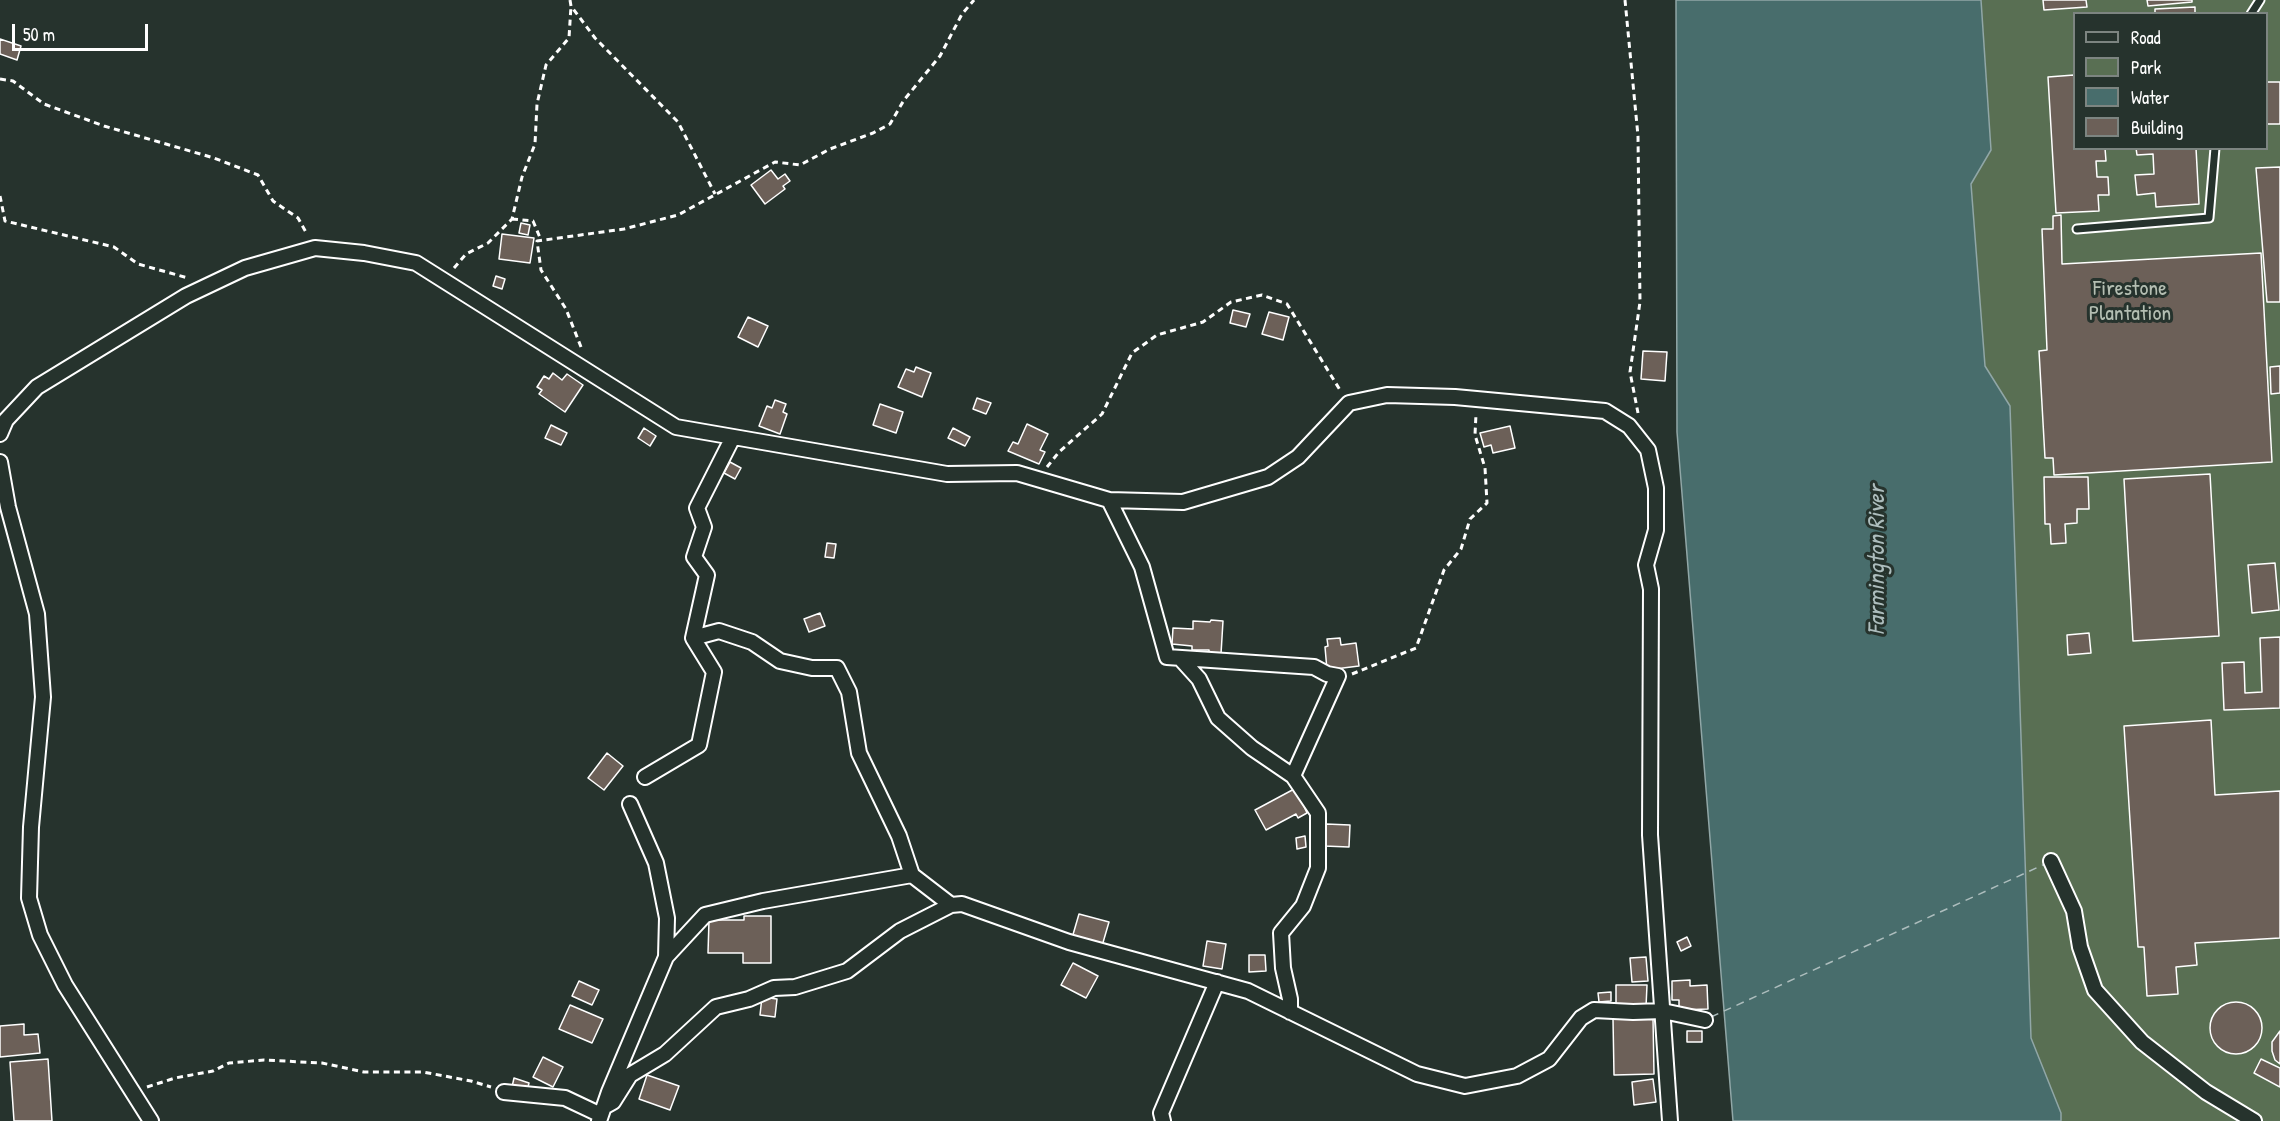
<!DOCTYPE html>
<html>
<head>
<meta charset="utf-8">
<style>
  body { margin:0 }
  #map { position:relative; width:2280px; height:1121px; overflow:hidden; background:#26332d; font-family:"Patrick Hand",sans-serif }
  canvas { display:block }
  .legend { position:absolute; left:2073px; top:12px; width:195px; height:138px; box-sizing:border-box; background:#26332d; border:2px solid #7d8581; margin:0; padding:8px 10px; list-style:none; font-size:18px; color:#fff }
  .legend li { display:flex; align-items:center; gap:12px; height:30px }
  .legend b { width:30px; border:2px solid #7d8581 }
  .scale { position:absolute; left:12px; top:24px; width:136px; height:27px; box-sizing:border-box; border:3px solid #fff; border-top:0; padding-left:8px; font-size:18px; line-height:21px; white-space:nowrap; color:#fff; -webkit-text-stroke:4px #26332d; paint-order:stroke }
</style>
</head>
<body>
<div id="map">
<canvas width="2280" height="1121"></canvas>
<ul class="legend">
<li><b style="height:8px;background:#26332d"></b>Road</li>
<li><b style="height:16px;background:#596f53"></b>Park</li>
<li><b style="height:16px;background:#486d6c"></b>Water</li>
<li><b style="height:16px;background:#6c6058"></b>Building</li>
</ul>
<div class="scale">50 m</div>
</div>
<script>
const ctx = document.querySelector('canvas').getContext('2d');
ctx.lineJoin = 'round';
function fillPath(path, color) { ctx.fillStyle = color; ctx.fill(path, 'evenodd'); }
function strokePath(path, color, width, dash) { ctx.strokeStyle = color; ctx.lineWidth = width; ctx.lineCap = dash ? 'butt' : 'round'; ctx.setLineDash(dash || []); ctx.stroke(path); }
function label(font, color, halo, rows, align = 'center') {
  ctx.font = font + ' "Patrick Hand",sans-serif'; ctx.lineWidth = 6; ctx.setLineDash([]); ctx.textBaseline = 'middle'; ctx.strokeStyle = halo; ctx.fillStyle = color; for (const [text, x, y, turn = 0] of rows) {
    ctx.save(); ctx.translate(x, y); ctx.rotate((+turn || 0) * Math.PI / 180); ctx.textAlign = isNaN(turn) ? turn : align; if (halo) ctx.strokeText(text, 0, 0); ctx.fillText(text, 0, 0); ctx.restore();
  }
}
fillPath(new Path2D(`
  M 1981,0 L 2280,0 L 2280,1121 L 2061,1121 L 2061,1113 L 2031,1039 L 2010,406 L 1985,366 L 1971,184 L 1991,150 ZM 2074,14 L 2266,14 L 2266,148 L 2074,148 Z`), '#596f53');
const water = new Path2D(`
  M 1676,0 L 1981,0 L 1991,150 L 1971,184 L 1985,366 L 2010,406 L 2031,1038 L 2061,1113 L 2061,1121 L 1733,1121 L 1677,432 Z`);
fillPath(water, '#486d6c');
strokePath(water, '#91a7a7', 1.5);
strokePath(new Path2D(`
  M 1711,1017 L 2045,864`), '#adbdbd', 1.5, [8, 6]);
const building = new Path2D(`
  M 2043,0 L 2086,0 L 2087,7 L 2044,10 Z
  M 2147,0 L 2192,0 L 2192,2 L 2148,6 Z
  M 2195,7 L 2195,14 L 2155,14 L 2155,9 Z
  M 0,39 L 21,46 L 17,60 L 0,54 Z
  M 2074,75 L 2074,148 L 2105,148 L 2106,161 L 2096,161 L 2097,177 L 2108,177 L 2109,195 L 2098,195 L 2099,211 L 2056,213 L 2048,77 Z
  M 2266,82 L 2280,82 L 2280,124 L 2266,124 Z
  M 2136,148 L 2196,148 L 2199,204 L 2156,207 L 2155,193 L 2137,195 L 2135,175 L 2154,174 L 2153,154 L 2137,155 Z
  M 2280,167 L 2280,302 L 2267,302 L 2256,168 Z
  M 771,170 L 778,179 L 785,174 L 790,181 L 783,186 L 785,189 L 765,204 L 751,185 Z
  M 2061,215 L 2062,264 L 2261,253 L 2272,462 L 2054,475 L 2053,458 L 2045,458 L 2039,351 L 2047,350 L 2042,229 L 2053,229 L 2053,216 Z
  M 521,223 L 530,225 L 528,235 L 519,233 Z
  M 502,234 L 534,238 L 530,263 L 499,259 Z
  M 496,276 L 505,279 L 502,289 L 493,286 Z
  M 1233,310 L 1250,314 L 1246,327 L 1230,323 Z
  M 1269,312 L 1289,317 L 1283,340 L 1262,334 Z
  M 748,317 L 768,326 L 758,347 L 738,337 Z
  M 1643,351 L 1667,352 L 1665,381 L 1641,379 Z
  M 2280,366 L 2280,393 L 2271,394 L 2270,367 Z
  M 916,367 L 931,373 L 922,397 L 898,387 L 906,369 L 914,372 Z
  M 553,373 L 562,380 L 567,374 L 583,385 L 565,412 L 539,394 L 542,390 L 537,387 L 544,376 L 549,379 Z
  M 977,398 L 991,403 L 986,414 L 973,409 Z
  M 775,400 L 786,404 L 783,412 L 787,414 L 780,434 L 759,426 L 767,406 L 772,408 Z
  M 880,404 L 903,412 L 896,433 L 873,425 Z
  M 1027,424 L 1048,434 L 1040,450 L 1045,452 L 1039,464 L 1008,451 L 1013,442 L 1018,444 Z
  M 551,425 L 567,433 L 561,445 L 545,438 Z
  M 1510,426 L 1515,448 L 1493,453 L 1491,445 L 1484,447 L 1480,433 Z
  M 644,428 L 656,436 L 650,446 L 638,438 Z
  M 953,428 L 970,437 L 965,446 L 948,438 Z
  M 730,462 L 741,468 L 735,479 L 724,473 Z
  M 2210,474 L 2219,636 L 2133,641 L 2124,479 Z
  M 2044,477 L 2088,477 L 2089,509 L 2077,509 L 2077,523 L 2065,524 L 2066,543 L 2051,544 L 2050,524 L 2045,524 Z
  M 827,543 L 836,544 L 834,558 L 825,557 Z
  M 2275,563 L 2279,610 L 2252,613 L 2248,565 Z
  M 820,613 L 825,626 L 809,632 L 804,619 Z
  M 1211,620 L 1223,621 L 1221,654 L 1209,653 L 1209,650 L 1192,650 L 1192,646 L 1172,644 L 1173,628 L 1193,629 L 1193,621 L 1210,622 Z
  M 2089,633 L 2091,653 L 2068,655 L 2067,635 Z
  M 2280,637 L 2280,708 L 2224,710 L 2222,663 L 2244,662 L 2245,693 L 2262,692 L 2260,638 Z
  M 1340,638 L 1341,645 L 1356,643 L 1359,666 L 1327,670 L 1325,647 L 1328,646 L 1327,639 Z
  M 2211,720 L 2215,795 L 2280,791 L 2280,938 L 2195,943 L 2197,965 L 2176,967 L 2178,994 L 2147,996 L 2144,947 L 2138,947 L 2124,726 Z
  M 607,753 L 623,766 L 604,790 L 588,778 Z
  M 1296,788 L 1307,813 L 1298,818 L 1296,814 L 1266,830 L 1255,810 Z
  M 1326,824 L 1350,825 L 1349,847 L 1324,846 Z
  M 1305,836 L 1306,847 L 1297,849 L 1296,838 Z
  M 1079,914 L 1109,922 L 1102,946 L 1072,938 Z
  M 744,916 L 771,916 L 771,963 L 743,963 L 743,953 L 708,953 L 709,920 L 744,920 Z
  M 1687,937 L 1691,946 L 1681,951 L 1677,942 Z
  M 1207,941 L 1226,944 L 1222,969 L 1203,966 Z
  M 1249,955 L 1265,955 L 1266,971 L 1249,972 Z
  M 1646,957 L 1648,981 L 1632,982 L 1630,958 Z
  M 1073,963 L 1098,976 L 1086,998 L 1061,985 Z
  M 1690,980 L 1690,986 L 1707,985 L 1708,1009 L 1679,1010 L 1679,1000 L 1672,1000 L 1672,981 Z
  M 579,981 L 599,990 L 592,1005 L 572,996 Z
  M 1616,985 L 1647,985 L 1646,1007 L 1616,1007 Z
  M 1611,992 L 1611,1001 L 1599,1002 L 1598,993 Z
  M 762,997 L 777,999 L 775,1017 L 760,1015 Z
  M2210 1028a26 26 0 1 1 52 0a26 26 0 1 1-52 0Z
  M 570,1005 L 603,1019 L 592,1043 L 559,1029 Z
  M 1653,1018 L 1654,1074 L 1614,1075 L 1613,1019 Z
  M 24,1024 L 24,1035 L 38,1034 L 40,1053 L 0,1057 L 0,1026 Z
  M 1687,1031 L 1702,1031 L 1702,1042 L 1687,1042 Z
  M 2280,1031 L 2280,1064 L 2275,1060 L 2272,1051 L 2272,1042 Z
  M 543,1057 L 563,1067 L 553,1087 L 533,1077 Z
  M 48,1059 L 52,1121 L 14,1121 L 10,1062 Z
  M 2261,1059 L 2280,1068 L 2280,1087 L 2254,1073 Z
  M 647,1075 L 679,1086 L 670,1110 L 639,1099 Z
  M 514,1078 L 529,1083 L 527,1091 L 512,1087 Z
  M 1653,1079 L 1656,1102 L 1634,1105 L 1632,1082 Z`);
fillPath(building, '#6c6058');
strokePath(building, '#fff', 1.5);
const lane = new Path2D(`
  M 2251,14 L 2260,0
  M 2077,229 L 2209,218 L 2215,148`);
const street = new Path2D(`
  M 0,434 L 6,420 L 37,387 L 186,296 L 245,268 L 315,248 L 364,253 L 416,263 L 676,427 L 947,474 L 1017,473 L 1109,500 L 1183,502 L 1268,477 L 1298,457 L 1349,403 L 1387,395 L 1455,397 L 1605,411 L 1629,426 L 1648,450 L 1656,488 L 1656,530 L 1646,565 L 1651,589 L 1650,835 L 1670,1121
  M 0,462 L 8,507 L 37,614 L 43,697 L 31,827 L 29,898 L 40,935 L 65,985 L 151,1121
  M 1109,500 L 1142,567 L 1167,657 L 1314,667 L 1327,674 L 1338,676 L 1293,776 L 1318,813 L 1318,868 L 1303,906 L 1281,933 L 1283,968 L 1290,999 L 1290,1012
  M 693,638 L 719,631 L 752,642 L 780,661 L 812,668 L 837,668 L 849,692 L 859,753 L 899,836 L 912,875
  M 1180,658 L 1199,679 L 1218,718 L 1252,748 L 1293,776
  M 645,777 L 699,745 L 714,672 L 693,638 L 707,575 L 694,557 L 704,527 L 697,508 L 733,437
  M 2051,861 L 2074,911 L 2080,947 L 2095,990 L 2142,1042 L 2206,1092 L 2254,1121
  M 666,957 L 705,915 L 763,901 L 912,875 L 951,905 L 962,904 L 1069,942 L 1248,991 L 1417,1074 L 1465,1086 L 1517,1076 L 1549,1059 L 1581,1018 L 1594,1010 L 1633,1012 L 1663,1011 L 1705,1020
  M 504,1092 L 565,1098 L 601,1115
  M 604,1107 L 613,1102 L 630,1075 L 665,1054 L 716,1007 L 749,999 L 774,988 L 795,987 L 847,971 L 900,931 L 951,905
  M 599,1121 L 609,1092 L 666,957 L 667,918 L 656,863 L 630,804
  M 1163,1121 L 1161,1113 L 1217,982`);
strokePath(lane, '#fff', 11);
strokePath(street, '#fff', 18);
strokePath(new Path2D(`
  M 570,0 L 571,6 L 595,38 L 678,122 L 715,194
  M 1625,0 L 1638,136 L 1640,302 L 1630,372 L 1638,413
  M 0,79 L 13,81 L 44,104 L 104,126 L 214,158 L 258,175 L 273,201 L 298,218 L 307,234
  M 0,196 L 5,221 L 114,247 L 138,264 L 188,278
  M 512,219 L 533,221 L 541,240
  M 454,268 L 466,254 L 488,243 L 512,219 L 522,177 L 535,144 L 537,104 L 546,65 L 569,38 L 571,6
  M 581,347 L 566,309 L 541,270 L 537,241 L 624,229 L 678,215 L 775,162 L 800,165 L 830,149 L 873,133 L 890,124 L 904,100 L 940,56 L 962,14 L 974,0
  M 1047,467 L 1059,452 L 1102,414 L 1132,353 L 1157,335 L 1203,322 L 1231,302 L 1262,295 L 1287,304 L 1340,390
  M 1352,674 L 1416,648 L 1444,570 L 1461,549 L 1470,519 L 1487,503 L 1485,468 L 1475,435 L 1476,414
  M 147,1087 L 175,1078 L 213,1071 L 229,1063 L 264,1060 L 322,1063 L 364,1072 L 423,1072 L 471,1081 L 491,1087`), '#fff', 3, [6, 4.5]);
strokePath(lane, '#26332d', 7);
strokePath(street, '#26332d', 14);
label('22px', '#b4beb2', '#26332d', [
  ["Firestone",2130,289],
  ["Plantation",2130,314]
]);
label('italic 24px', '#adbdbd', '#26332d', [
  ["Farmington River",1878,560,-90]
]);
</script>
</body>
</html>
